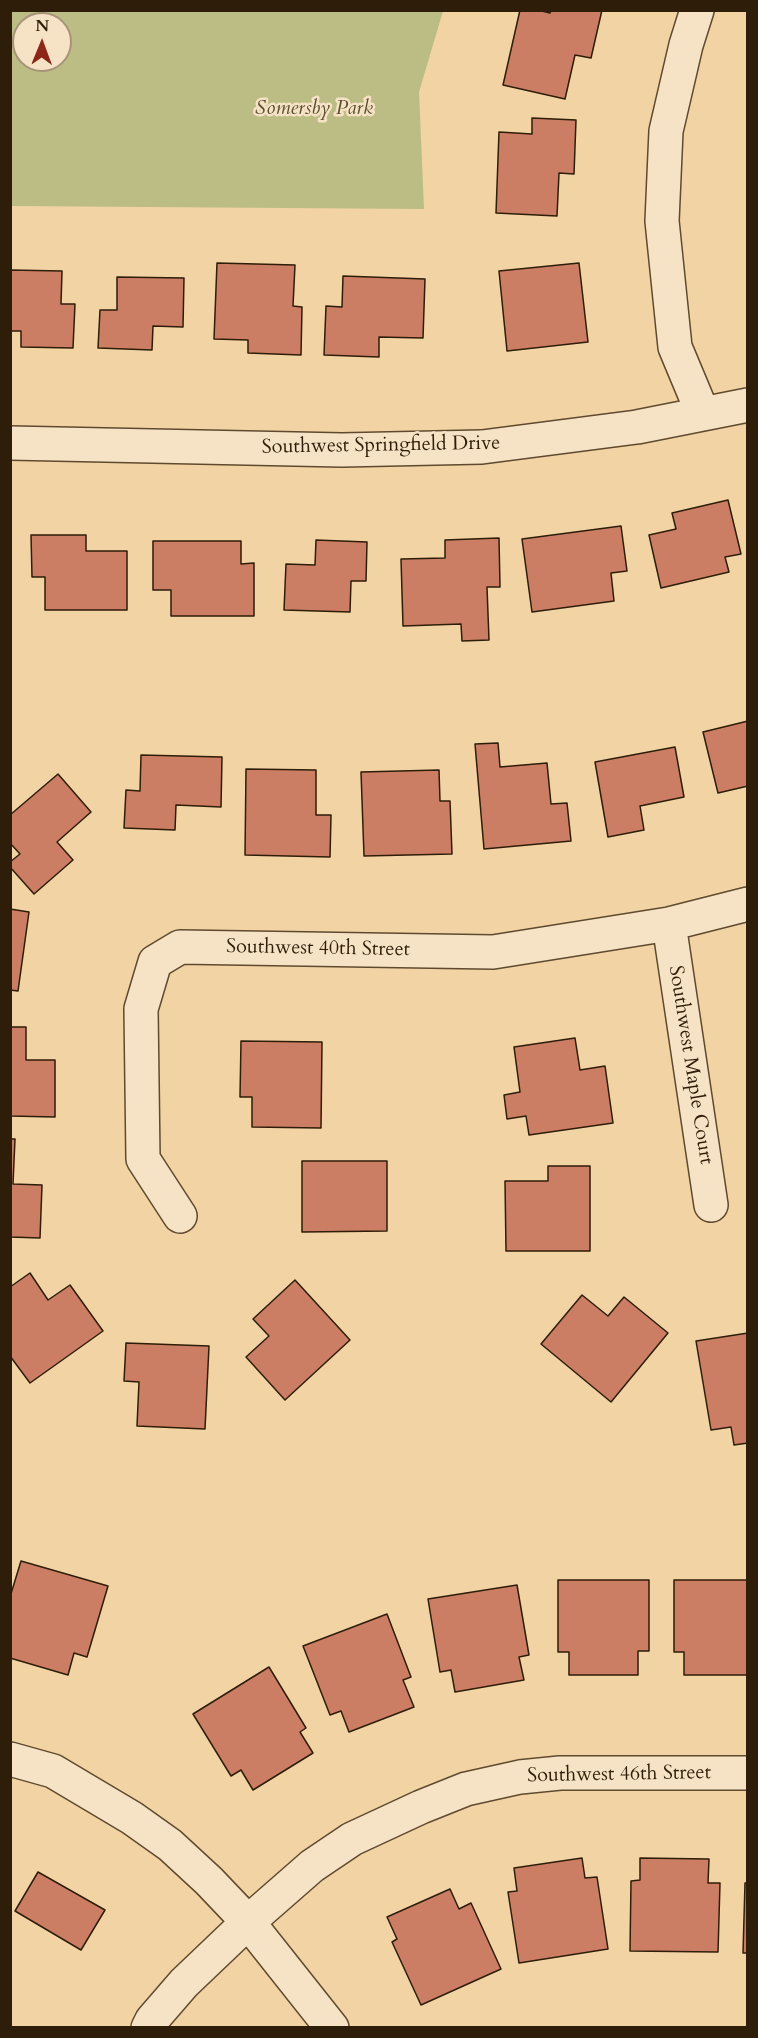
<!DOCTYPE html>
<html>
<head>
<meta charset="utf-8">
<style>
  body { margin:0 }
  #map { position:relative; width:758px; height:2038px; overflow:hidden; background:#f1d3a4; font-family:Cardo,serif }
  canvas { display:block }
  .frame { position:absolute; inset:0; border:12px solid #2e1d08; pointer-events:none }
  .north { position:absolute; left:12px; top:12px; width:60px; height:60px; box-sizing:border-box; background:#f6e2c4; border:2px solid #a69379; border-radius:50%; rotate:1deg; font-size:16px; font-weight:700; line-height:24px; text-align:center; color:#2e1d08 }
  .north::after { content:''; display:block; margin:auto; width:21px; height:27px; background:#8f2418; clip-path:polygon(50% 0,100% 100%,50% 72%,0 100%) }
</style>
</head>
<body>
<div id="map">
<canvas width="758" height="2038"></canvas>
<div class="frame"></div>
<div class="north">N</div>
</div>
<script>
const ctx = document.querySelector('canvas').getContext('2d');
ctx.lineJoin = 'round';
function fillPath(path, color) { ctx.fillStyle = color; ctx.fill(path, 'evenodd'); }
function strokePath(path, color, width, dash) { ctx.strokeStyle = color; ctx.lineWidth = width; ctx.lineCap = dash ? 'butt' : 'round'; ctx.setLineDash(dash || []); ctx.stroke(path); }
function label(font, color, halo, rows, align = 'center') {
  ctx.font = font + ' Cardo,serif'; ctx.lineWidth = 5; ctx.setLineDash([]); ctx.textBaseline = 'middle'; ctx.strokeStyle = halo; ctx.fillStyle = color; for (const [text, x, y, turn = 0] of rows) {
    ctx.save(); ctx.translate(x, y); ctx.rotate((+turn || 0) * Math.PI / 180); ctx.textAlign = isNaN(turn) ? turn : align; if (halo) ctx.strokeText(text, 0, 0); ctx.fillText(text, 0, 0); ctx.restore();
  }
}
fillPath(new Path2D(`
  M 11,10 L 443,11 L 419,92 L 424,209 L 11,206 ZM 24,24 L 60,24 L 60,60 L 24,60 Z`), '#bcbc85');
const building = new Path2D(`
  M 520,10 L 538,10 L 550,13 L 551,10 L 602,10 L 591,58 L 575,55 L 565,99 L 503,85 Z
  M 532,118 L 576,120 L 574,174 L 559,173 L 557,216 L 496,213 L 499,132 L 532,134 Z
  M 217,263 L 295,265 L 293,306 L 302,307 L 301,355 L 248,353 L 248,340 L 214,339 Z
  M 579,263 L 588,342 L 507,351 L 499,271 Z
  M 10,270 L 62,271 L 61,304 L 75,304 L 73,348 L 21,347 L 21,331 L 10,331 Z
  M 343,276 L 425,279 L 423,338 L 379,337 L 379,357 L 324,355 L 326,306 L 342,307 Z
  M 117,277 L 184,278 L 183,327 L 153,326 L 152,350 L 98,348 L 100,310 L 117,310 Z
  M 728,500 L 741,554 L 725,557 L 729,572 L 661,588 L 649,535 L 676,529 L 672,513 Z
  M 621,526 L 627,571 L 611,573 L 614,601 L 532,612 L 522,539 Z
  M 31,535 L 86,535 L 86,551 L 127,551 L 127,610 L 45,610 L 45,577 L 32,577 Z
  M 499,538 L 500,587 L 487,587 L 489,640 L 462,641 L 461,624 L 403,626 L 401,559 L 445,558 L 445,540 Z
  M 316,540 L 367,542 L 366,581 L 351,581 L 350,612 L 284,610 L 286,564 L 315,565 Z
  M 153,541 L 241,541 L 241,564 L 254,563 L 254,616 L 171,616 L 171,590 L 153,590 Z
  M 748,721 L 748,786 L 718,793 L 703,732 Z
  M 498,743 L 500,767 L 547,763 L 551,804 L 567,803 L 571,841 L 484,849 L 475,744 Z
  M 675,747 L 684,797 L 640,806 L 644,830 L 608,837 L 595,762 Z
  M 141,755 L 222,757 L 221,807 L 176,805 L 175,830 L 124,828 L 126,790 L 140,791 Z
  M 246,769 L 316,770 L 316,815 L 331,815 L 330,857 L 245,855 Z
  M 439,770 L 440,801 L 450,801 L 452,854 L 364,856 L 361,772 Z
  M 58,774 L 91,812 L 57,842 L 73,860 L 34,894 L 10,867 L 10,862 L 20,854 L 10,843 L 10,815 Z
  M 10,909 L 29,912 L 18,991 L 10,990 Z
  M 10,1027 L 26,1027 L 26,1060 L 55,1060 L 55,1117 L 10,1116 Z
  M 575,1038 L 580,1070 L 605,1066 L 613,1123 L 529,1135 L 526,1116 L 507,1119 L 504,1095 L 520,1092 L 514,1047 Z
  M 241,1041 L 322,1042 L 321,1128 L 252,1127 L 252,1097 L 240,1097 Z
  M 10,1139 L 15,1139 L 13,1184 L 42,1185 L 40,1238 L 10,1237 Z
  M 302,1161 L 387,1161 L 387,1231 L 302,1232 Z
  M 548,1166 L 590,1166 L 590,1251 L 506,1251 L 505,1181 L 548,1181 Z
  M 30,1273 L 48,1300 L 70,1285 L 103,1331 L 30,1383 L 10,1356 L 10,1287 Z
  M 295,1280 L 350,1340 L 285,1400 L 246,1357 L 269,1336 L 253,1319 Z
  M 582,1295 L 608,1316 L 624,1297 L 668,1333 L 611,1402 L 541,1344 Z
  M 748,1333 L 748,1443 L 734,1445 L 731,1427 L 711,1430 L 696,1341 Z
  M 126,1343 L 209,1346 L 205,1429 L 137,1426 L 139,1382 L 124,1381 Z
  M 21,1561 L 108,1586 L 87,1657 L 74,1653 L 68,1675 L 10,1658 L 10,1597 Z
  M 558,1580 L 649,1580 L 649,1651 L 638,1651 L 638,1675 L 569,1675 L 569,1652 L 558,1652 Z
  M 674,1580 L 748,1580 L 748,1675 L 684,1675 L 684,1652 L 674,1652 Z
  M 517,1585 L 529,1655 L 519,1657 L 524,1680 L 455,1692 L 451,1670 L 440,1672 L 428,1599 Z
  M 387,1614 L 411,1677 L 403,1680 L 414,1707 L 349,1732 L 341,1711 L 330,1715 L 303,1646 Z
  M 269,1667 L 306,1728 L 300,1732 L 313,1753 L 253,1790 L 241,1770 L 231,1776 L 193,1714 Z
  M 582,1858 L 585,1878 L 597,1877 L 608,1949 L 519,1963 L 508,1892 L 517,1891 L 514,1868 Z
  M 640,1858 L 709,1859 L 708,1883 L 720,1883 L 718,1952 L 630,1951 L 631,1881 L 640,1880 Z
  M 38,1872 L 105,1910 L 81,1950 L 15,1911 Z
  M 745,1883 L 748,1883 L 748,1953 L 743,1953 Z
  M 450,1889 L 459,1909 L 471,1903 L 501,1969 L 421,2005 L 392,1942 L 397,1939 L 387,1917 Z`);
fillPath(building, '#cc7e64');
strokePath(building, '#2e1d08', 1.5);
const minor = new Path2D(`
  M 697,10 L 686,45 L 666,131 L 662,221 L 675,347 L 703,414
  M 10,443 L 342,450 L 482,447 L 637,427 L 748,405
  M 669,924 L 711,1205
  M 180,1216 L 143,1159 L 141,1009 L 155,962 L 180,947 L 493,952 L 669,924 L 748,904
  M 10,1759 L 53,1771 L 132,1818 L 170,1845 L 209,1881 L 248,1922 L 332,2028
  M 148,2028 L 152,2020 L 184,1983 L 248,1922 L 312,1866 L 352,1839 L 421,1807 L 466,1789 L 520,1777 L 560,1773 L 748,1773`);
strokePath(minor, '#5f4a2f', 36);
strokePath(minor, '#f6e2c4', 33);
label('italic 20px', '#594d2e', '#f6e2c4', [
  ["Somersby Park",314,109]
]);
label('20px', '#2e1d08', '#f6e2c4', [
  ["Southwest Springfield Drive",381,446,-1],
  ["Southwest 40th Street",318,949,1],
  ["Southwest Maple Court",690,1065,81],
  ["Southwest 46th Street",619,1775,-1]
]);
</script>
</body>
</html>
